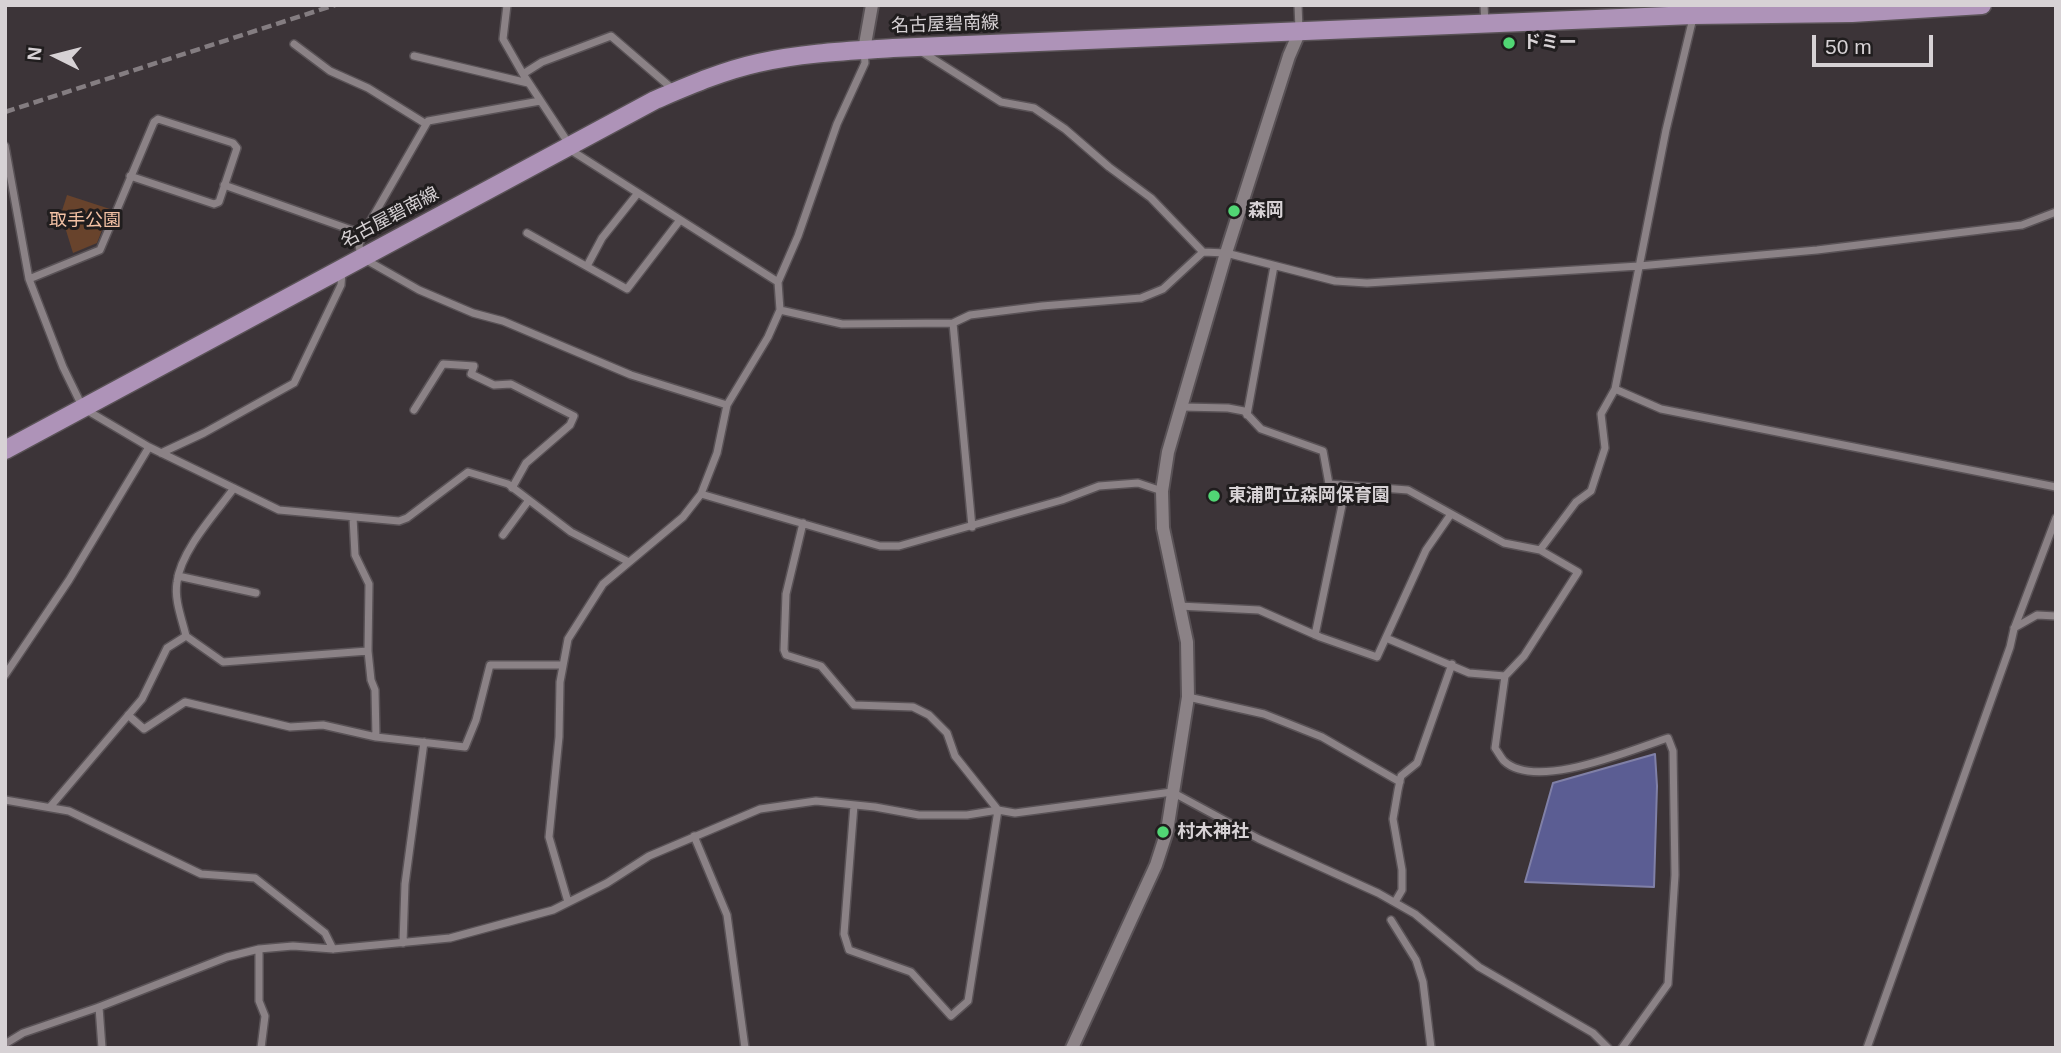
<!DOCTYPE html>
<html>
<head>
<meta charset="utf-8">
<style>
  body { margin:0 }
  #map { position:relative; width:2061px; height:1053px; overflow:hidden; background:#3c3438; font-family:Arial,sans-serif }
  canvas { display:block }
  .frame { position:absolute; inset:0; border:7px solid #d7d2d5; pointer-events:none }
  .north { position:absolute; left:21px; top:21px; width:70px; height:70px; -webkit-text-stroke:5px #201d1e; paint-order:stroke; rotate:276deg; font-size:19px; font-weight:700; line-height:28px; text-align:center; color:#d7d2d5 }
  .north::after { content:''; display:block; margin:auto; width:24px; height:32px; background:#d7d2d5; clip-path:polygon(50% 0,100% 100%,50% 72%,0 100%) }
  .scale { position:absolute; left:1812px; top:35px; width:121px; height:32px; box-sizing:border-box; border:4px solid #d7d2d5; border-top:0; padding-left:9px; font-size:21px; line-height:24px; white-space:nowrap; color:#d7d2d5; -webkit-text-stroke:5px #201d1e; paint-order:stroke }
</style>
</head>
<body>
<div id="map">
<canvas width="2061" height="1053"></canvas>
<div class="frame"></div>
<div class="north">N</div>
<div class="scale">50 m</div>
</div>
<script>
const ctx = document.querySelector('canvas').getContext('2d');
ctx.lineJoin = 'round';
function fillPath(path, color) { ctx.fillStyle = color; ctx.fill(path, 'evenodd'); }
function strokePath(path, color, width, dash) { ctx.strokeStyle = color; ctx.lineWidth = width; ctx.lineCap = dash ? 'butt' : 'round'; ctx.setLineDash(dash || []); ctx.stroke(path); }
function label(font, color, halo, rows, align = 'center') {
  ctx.font = font + ' Arial,"Noto Sans JP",sans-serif'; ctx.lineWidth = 6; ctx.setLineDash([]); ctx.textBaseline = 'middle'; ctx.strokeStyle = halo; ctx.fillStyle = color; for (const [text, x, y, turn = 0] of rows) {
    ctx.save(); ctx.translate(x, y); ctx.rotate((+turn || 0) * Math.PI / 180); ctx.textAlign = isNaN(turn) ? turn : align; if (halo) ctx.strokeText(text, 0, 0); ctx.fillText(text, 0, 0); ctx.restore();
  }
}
fillPath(new Path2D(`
  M 67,195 L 110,209 L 97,243 L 73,253 L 61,214 Z`), '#68432c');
const water = new Path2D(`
  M 1655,754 L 1657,786 L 1654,887 L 1525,882 L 1553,783 Z`);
fillPath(water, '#5b5d93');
strokePath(water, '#8080a7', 2);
const minor = new Path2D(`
  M 507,5 L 503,39 L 523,74 L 569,144
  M 1298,5 L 1299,29
  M 1484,5 L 1485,23
  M 294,44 L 330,71 L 368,88 L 426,124
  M 919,50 L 1001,102 L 1034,108 L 1065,129 L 1109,167 L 1151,198 L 1203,252 L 1226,253 L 1335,281 L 1367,283 L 1639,266 L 1817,250 L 2022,225 L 2056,212
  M 414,56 L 528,83
  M 523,74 L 542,62 L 611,36 L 675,91
  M 5,146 L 29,279 L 63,367 L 83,408 L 149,447 L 279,510 L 399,521 L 407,518 L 468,472 L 508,484 L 571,532 L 629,562
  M 569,149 L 778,282
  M 224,185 L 363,234 L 359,245 L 361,257 L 419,290 L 473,313 L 503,321 L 631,375 L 727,405
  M 527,233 L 627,289 L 680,220
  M 363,234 L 428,121 L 540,101
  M 587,266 L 602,238 L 638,193
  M 29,279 L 100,250 L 154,122 L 158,119 L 233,143 L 237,148 L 219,202 L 214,204 L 130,176
  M 780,310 L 842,324 L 953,323 L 970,315 L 1042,306 L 1141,298 L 1163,289 L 1203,252
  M 953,323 L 972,527
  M 1615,389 L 1661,409 L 2056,487
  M 1182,407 L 1228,408 L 1244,411 L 1261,429 L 1323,451 L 1329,484 L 1408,490 L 1504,543 L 1540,550 L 1578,572 L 1524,656 L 1505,676 L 1495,748 C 1498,752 1501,758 1504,761 C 1536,791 1631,750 1668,738 L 1673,751 L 1675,875 L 1668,984 L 1622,1048
  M 414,410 L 443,364 L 474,366 L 471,374 L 494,385 L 511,384 L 574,416 L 570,425 L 526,463 L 512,488
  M 1247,415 L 1274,266
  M 161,453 L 204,433 L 294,383 L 341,285 L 342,272
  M 234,488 C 215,514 181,550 177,582 C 174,600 182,619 186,636 L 223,662 L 368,651
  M 701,494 L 880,546 L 899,546 L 1062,500 L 1099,486 L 1138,483 L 1162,491
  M 353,517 L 355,555 L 369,584 L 368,651 L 371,680 L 375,690 L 376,737
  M 803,523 L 786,594 L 784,650 L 786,655 L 821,666 L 854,705 L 913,707 L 929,715 L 947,733 L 955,756 L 998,810 L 968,1001 L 951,1016 L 911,972 L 849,950 L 844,934 L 854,805
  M 503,535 L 529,500
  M 1540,550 L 1576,502 L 1591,491 L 1605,448 L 1601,414 L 1615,389 L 1666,130 L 1693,18
  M 178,576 L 256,593
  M 1179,606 L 1259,610 L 1320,637 L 1377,657 L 1426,550 L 1451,514
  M 2014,628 L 2037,615 L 2056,616
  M 1315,635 L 1346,486
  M 1386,638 L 1469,673 L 1505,676
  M 5,675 L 69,580 L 149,447
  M 1188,697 L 1264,714 L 1322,737 L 1400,782
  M 128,715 L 144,729 L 185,702 L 290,727 L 323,725 L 376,737 L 465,747 L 476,720 L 490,665 L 563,665
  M 5,800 L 69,811 L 201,874 L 255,878 L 325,933 L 333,949
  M 50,807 L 142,699 L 167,648 L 186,636
  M 694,836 L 727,915 L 745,1048
  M 568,902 L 549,837 L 559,737 L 560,682 L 568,639 L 603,584 L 683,517 L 701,494 L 717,453 L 727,405 L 768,337 L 780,310 L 778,282 L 798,236 L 837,124 L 865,63 L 864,51
  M 1395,902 L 1402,890 L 1402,870 L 1393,819 L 1398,790 L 1401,776 L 1417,763 L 1452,664
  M 1391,920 L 1416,960 L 1423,982 L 1431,1048
  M 403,943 L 405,884 L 424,742
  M 259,949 L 259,1001 L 265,1016 L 261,1048
  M 99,1007 L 102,1048
  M 5,1044 L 23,1033 L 99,1007 L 227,957 L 259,949 L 293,946 L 333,949 L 450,938 L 553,910 L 607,883 L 649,856 L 760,809 L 816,801 L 875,807 L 919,815 L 967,815 L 998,810 L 1015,813 L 1172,792 L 1259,839 L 1378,893 L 1415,914 L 1479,967 L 1593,1033 L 1608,1048
  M 1867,1048 L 2010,647 L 2014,629 L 2056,518`);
const tertiary = new Path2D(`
  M 864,50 L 872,5
  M 1072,1048 L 1156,865 L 1167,831 L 1188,697 L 1187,642 L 1163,528 L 1162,491 L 1168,452 L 1226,253 L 1289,56 L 1299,33`);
const primary = new Path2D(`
  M 5,450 L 655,100 C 688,86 722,71 758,63 C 802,53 848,51 893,48 L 1693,15 L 1852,13 L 1982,5`);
strokePath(minor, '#595256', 10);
strokePath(tertiary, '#595256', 16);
strokePath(primary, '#595256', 21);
strokePath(minor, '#8b8286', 7);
strokePath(tertiary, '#8b8286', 12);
strokePath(primary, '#ae93b8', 18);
strokePath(new Path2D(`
  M 5,112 L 335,5`), '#847d81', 4.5, [10, 5]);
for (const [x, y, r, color] of [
  [1509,43,7,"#51d674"],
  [1234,211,7,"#51d674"],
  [1214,496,7,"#51d674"],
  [1163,832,7,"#51d674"]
]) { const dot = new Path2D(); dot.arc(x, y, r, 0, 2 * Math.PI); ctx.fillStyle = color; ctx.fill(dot); strokePath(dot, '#201d1e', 2.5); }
label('18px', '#d7d2d5', '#201d1e', [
  ["名古屋碧南線",945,25,-2],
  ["名古屋碧南線",390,218,-28]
]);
label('bold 18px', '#d7d2d5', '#201d1e', [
  ["ドミー",1523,43],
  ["森岡",1248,211],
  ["東浦町立森岡保育園",1228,496],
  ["村木神社",1177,832]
], 'left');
label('18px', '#f4c2a5', '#201d1e', [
  ["取手公園",85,221]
]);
</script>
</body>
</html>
